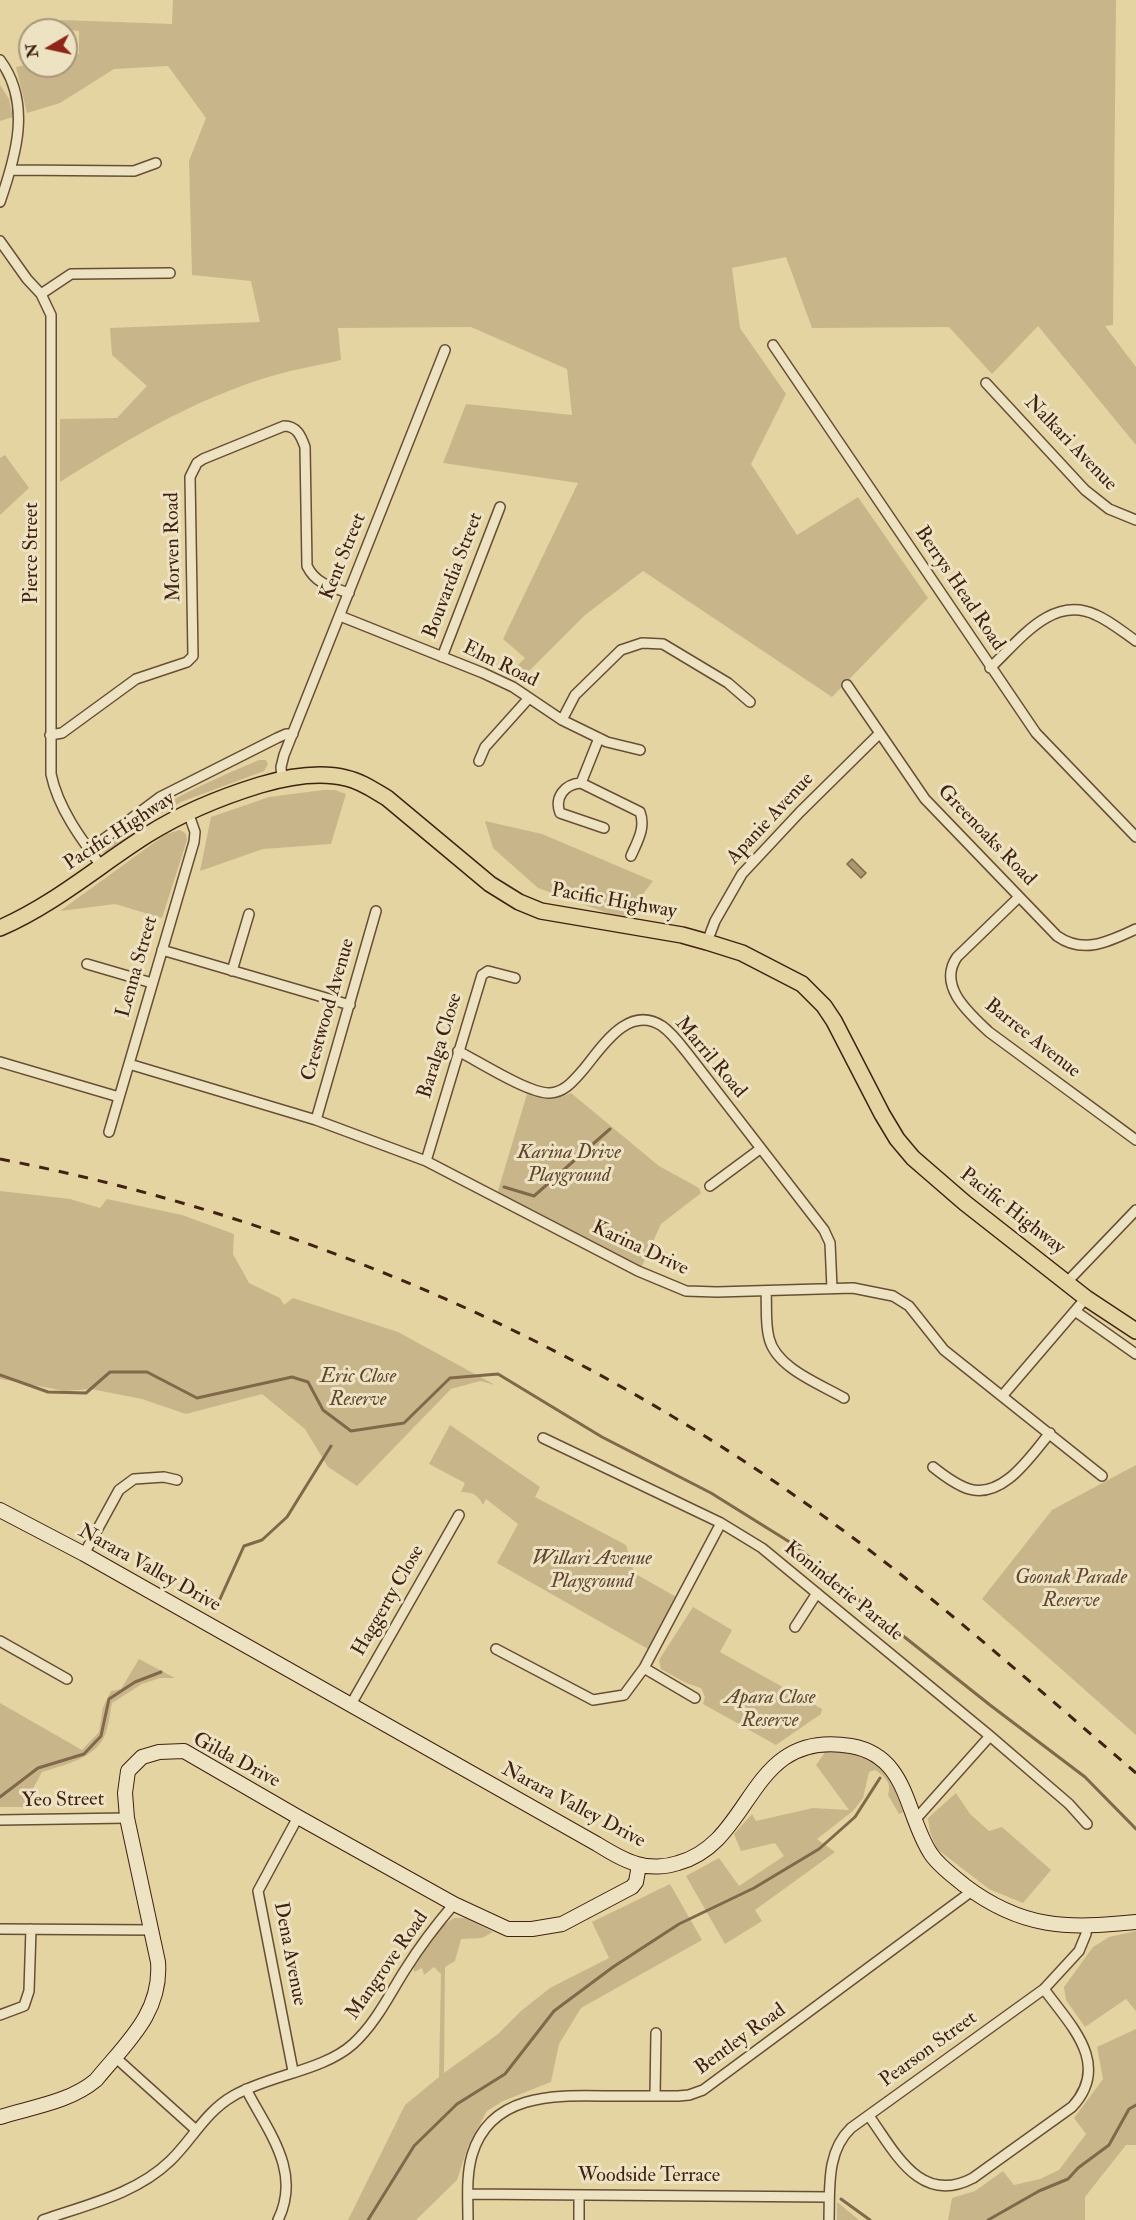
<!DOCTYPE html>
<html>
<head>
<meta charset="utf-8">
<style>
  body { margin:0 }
  #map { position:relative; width:1136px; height:2220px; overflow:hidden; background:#e4d4a2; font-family:"IM FELL Double Pica",serif }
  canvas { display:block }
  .north { position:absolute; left:18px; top:18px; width:60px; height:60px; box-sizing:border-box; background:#ede3c3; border:2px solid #a8957c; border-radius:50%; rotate:261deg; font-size:16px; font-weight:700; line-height:24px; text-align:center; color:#402112 }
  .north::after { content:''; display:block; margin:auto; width:21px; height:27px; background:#8f2418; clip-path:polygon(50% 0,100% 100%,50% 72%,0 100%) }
</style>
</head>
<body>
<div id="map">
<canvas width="1136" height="2220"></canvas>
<div class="north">N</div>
</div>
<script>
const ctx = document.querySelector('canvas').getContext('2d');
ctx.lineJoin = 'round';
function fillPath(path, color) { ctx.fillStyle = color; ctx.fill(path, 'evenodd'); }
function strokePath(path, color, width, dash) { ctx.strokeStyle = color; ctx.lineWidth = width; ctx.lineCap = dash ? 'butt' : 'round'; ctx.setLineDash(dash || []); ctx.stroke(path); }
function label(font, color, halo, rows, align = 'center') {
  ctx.font = font + ' "IM FELL Double Pica",serif'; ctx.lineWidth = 6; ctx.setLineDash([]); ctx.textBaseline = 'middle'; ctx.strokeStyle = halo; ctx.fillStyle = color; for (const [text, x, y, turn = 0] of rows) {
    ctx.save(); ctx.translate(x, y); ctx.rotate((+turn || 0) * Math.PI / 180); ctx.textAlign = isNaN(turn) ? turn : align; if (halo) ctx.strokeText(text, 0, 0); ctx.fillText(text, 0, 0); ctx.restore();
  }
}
fillPath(new Path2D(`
  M 173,0 L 1116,0 L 1113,325 L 1105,326 L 1136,367 L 1136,445 L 1038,326 L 992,374 L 949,327 L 812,328 L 786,257 L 732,268 L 740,328 L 786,394 L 751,464 L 797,535 L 858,497 L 928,598 L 832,697 L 643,571 L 585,615 L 526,674 L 514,669 L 525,658 L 503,639 L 578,483 L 443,463 L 466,404 L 572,415 L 567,369 L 471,327 L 338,328 L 341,360 C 316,366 290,370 265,378 C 191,401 125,441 60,482 L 60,419 L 117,418 L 147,386 L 112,355 L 110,328 L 260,322 L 251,281 L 192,275 L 189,161 L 206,118 L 168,66 L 114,69 L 60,103 L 27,113 L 16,67 L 30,64 L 30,66 L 66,66 L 66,57 L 79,54 L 79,31 L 60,29 L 61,20 L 172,24 Z
  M 0,85 L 9,99 L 13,117 L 0,121 Z
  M 5,455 L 29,488 L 0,515 L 0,458 Z
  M 259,760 L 266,760 L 268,764 L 264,771 L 181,802 L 150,820 L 106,853 L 102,852 L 103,847 C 153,806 200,785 259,760 Z
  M 323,790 L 335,790 L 346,794 L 331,844 L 263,849 L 200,871 L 211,817 L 269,797 Z
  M 485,821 L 542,834 L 653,881 L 624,919 L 538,888 L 493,848 Z
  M 180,830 L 186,834 L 187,840 L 162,918 L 115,904 L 60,911 L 166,834 Z
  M 571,1093 L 659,1166 L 699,1188 L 701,1193 L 661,1224 L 641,1268 L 497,1194 L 527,1094 C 543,1101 555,1100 571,1093 Z
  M 0,1191 L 70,1199 L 100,1208 L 107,1199 L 182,1215 L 234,1234 L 233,1254 L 249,1283 L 280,1298 L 284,1305 L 293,1298 L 398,1332 L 495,1385 L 480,1381 L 451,1389 L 357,1486 L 328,1467 L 305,1429 L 262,1394 L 186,1414 L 142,1399 L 91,1389 L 65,1391 L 0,1379 Z
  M 450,1425 L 540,1487 L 535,1497 L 626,1545 L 634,1573 L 678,1598 L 648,1649 L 497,1563 L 518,1524 L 486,1499 L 483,1505 C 478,1495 473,1492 461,1492 L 465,1483 L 429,1464 Z
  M 1136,1465 L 1136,1735 L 982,1599 L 1052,1510 Z
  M 693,1607 L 732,1630 L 720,1652 L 822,1709 L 821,1714 L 776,1745 L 703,1704 L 705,1697 L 701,1688 L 686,1683 L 661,1669 L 659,1660 Z
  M 139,1659 L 175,1678 L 160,1678 L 142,1684 L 112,1703 C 110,1713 109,1725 105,1735 C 95,1759 63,1765 42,1772 L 23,1807 L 0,1807 L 0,1703 L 82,1750 L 99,1732 L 103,1707 L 111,1691 L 121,1689 Z
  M 826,1751 C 875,1752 888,1766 904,1812 L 899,1814 L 888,1795 C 892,1782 885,1777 875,1770 L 869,1772 L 863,1798 L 853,1811 L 817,1839 L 835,1852 L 755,1910 L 762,1921 L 725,1944 L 686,1876 L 719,1858 L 739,1886 L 784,1856 L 775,1843 L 741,1851 L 734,1834 L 752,1814 L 756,1821 L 813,1808 L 849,1810 L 816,1765 Z
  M 956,1793 L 970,1814 L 989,1831 L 1002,1827 L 1051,1870 L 1023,1903 L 989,1889 L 937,1849 L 930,1832 L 928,1818 Z
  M 670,1884 L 702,1940 L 581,2008 L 559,2044 L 551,2082 L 503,2101 L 487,2111 L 468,2146 L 457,2180 L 416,2220 L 348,2220 L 405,2105 L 439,2077 L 441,1974 L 434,1967 L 424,1975 L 422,1968 L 414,1972 L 414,1967 L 442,1926 L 454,1918 L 466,1918 L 493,1932 L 482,1938 L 461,1939 L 455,1961 L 445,1967 L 444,2073 L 498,2034 L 521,2011 L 550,1988 L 609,1958 L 592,1922 Z
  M 1136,1931 L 1136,2011 L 1126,1999 L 1085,2027 L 1066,2000 L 1064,1987 L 1093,1947 L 1109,1937 Z
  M 1136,2029 L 1136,2145 L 1126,2145 L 1085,2197 L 1085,2220 L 948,2220 L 952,2198 L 975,2191 L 1003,2171 L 1014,2185 L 1040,2179 L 1059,2170 L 1086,2134 L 1074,2118 L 1103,2079 L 1097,2047 Z
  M 837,2202 L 859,2220 L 837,2220 Z`), '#c8b68a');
const water = new Path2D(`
  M 852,859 L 866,873 L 861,878 L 847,864 Z`);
fillPath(water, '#ac9771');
strokePath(water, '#81684b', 1.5);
strokePath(new Path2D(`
  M 504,1187 L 534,1196 L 610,1129
  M 0,1375 L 48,1392 L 86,1393 L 110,1372 L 147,1372 L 197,1398 L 292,1377 L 308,1382 L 323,1410 L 351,1431 L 404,1423 L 450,1378 L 498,1374 L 602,1437 L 711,1493 L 796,1546 L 868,1608 L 990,1705 L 1085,1777 L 1136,1829
  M 215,1610 L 244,1546 L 262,1540 L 287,1517 L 331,1446
  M 0,1797 L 38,1768 L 84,1754 L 101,1736 L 109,1699 L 135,1682 L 161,1672
  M 841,2199 L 870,2220
  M 368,2220 L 414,2146 L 457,2104 L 505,2074 L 554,2011 L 613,1967 L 679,1924 L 754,1888 L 819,1849 L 855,1817 L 880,1778
  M 988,2220 L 1039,2191 L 1068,2179 L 1078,2168 L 1109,2145 L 1129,2109 L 1136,2105`), '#81684b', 3);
const street = new Path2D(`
  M 0,60 C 32,103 16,156 0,202
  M 11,170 L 134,171 L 156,163
  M 0,241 L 27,279 L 41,294 L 51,315 L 51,774 C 58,808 81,839 102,867
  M 41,294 L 71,274 L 170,273
  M 773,345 L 1036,733 L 1136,837
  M 986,383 L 1085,490 L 1109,509 L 1136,520
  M 340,616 L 483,673 L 513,687 L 562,720 L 607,742 L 640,750
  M 442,657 L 500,507
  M 990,668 C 1019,641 1052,594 1096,615 C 1110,621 1123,632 1136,641
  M 847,685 L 925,799 L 1057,936 C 1084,955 1110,941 1136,929
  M 562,720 L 575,695 L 621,650 L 642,643 L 663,644 L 728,683 L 750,702
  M 50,735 L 62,733 L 136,679 L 187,662 L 193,656 L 190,477 L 197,463 L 203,459 L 284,426 C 297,426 301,436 305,447 L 307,566 C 316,584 331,587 349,593
  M 599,738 L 581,783 C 565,784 554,797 560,813 L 604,828
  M 479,761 L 485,747 L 529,698
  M 282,779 L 281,767 L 284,755 L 445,350
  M 581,783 L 640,812 C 646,828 637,842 631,856
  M 89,850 L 160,797 L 277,738 L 286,734 L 293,734
  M 1019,897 L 957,957 C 937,986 969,1013 989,1032 L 1136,1140
  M 707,942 L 715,921 L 742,874 L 800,812 L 879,734
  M 162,950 L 350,1005
  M 87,964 L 152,983
  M 232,971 L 249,914
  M 458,1051 C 478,1061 529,1094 550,1093 C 565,1092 573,1081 583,1070 C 602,1047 628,1004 662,1026 C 672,1033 680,1044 688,1054 L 824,1230 L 830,1243 L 832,1288
  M 0,1062 L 119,1097
  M 129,1064 L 316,1120 L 426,1161 L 638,1271 L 686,1291 L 717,1292 L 853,1288 L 893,1296 L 909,1306 L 944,1350 L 1102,1476
  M 316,1120 L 376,911
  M 109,1132 L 194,842 L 195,832 L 188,812
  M 426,1161 L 482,975 L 488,971 L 515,978
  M 710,1186 L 760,1149
  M 1067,1282 L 1136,1210
  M 766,1291 C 767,1306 765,1323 769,1338 C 776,1368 820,1384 844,1398
  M 1075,1311 L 1136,1354
  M 1003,1395 L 1086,1298
  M 543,1438 L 721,1523 L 762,1548 L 990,1736 L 1069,1804 L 1087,1824
  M 933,1467 C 943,1475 956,1485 969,1489 C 1004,1499 1031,1455 1050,1433
  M 84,1554 L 119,1490 L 134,1479 L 164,1477 L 177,1480
  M 795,1627 L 817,1593
  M 0,1641 L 67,1679
  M 496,1649 L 593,1700 L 624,1695 L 644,1668 L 721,1523
  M 644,1668 L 695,1698
  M 350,1706 L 459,1515
  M 0,1820 L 127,1818
  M 915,1820 L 990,1736
  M 0,1929 L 152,1930
  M 0,2015 L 24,2006 L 29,1991 L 31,1929
  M 115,2057 L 196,2130
  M 293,2071 L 258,1891 L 298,1817
  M 246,2089 C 268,2132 302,2171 278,2220
  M 655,2096 L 656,2033
  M 869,2116 C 895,2152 920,2206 973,2178 L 1072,2107 C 1112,2064 1070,2025 1044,1989
  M 468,2194 L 829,2197
  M 43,2220 C 86,2205 136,2194 170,2161 C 192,2140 205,2112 233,2096 C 269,2075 323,2071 353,2044 C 376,2023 389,1995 405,1970 C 420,1946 436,1925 454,1904
  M 468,2220 C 468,2198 466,2176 472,2155 C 490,2094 553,2095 604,2096 C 629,2096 653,2096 678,2096 L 689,2095 L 703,2090 L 972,1891
  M 579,2220 L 579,2195
  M 829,2220 C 830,2188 826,2152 851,2128 L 1044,1989 L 1079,1951 L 1086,1934 L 1087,1927`);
const secondary = new Path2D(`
  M 0,1510 L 84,1554 L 597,1844 C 610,1852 623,1860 637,1864 C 650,1868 666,1867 678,1863 C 755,1842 747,1728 851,1746 C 909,1756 905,1815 931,1854 C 939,1866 952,1875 964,1885 C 1022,1929 1067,1929 1136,1922
  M 0,2117 C 32,2107 70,2102 96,2080 C 126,2043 162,2013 158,1962 L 127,1818 L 125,1793 L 128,1771 L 142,1757 L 159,1752 L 184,1751 L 298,1817 L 454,1904 L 508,1929 L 532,1929 L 562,1924 L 632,1887 L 636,1882 L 639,1865`);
const primary = new Path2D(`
  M 0,928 C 55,904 98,866 147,835 C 182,813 221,797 260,785 C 287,777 318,771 346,778 C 361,781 375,791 387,798 L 490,884 L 519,902 L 541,911 L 682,935 L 707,942 L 742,953 L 802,984 L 824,1006 L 834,1021 L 882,1114 L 897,1139 L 913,1158 L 965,1203 L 1086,1298 L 1136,1331`);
strokePath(street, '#694e36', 12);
strokePath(secondary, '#402112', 16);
strokePath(primary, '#402112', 18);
strokePath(street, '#ede3c3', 9);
strokePath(secondary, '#ede3c3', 14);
strokePath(primary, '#e4d4a2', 15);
strokePath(new Path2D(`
  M 0,1159 C 300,1217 591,1344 837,1526 C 941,1602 1038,1689 1136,1773`), '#402112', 3, [10, 10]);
label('20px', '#402112', '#ede3c3', [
  ["Nalkari Avenue",1070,444,46],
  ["Morven Road",174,547,-91],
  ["Pierce Street",33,553,-90],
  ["Kent Street",344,557,-68],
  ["Bouvardia Street",454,576,-69],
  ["Berrys Head Road",959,589,56],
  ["Elm Road",500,665,26],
  ["Apanie Avenue",771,819,-47],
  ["Pacific Highway",120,832,-33],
  ["Greenoaks Road",986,836,46],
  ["Pacific Highway",614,902,10],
  ["Lenna Street",138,967,-74],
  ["Crestwood Avenue",329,1010,-74],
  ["Barree Avenue",1032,1039,38],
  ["Baralga Close",441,1046,-73],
  ["Marril Road",710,1058,50],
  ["Pacific Highway",1012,1212,38],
  ["Karina Drive",640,1249,25],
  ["Narara Valley Drive",149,1569,29],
  ["Koninderie Parade",843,1592,39],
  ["Haggerty Close",389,1601,-60],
  ["Gilda Drive",236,1761,28],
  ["Yeo Street",63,1801,-1],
  ["Narara Valley Drive",573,1806,28],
  ["Dena Avenue",289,1954,79],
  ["Mangrove Road",388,1966,-55],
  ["Bentley Road",741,2040,-36],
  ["Pearson Street",929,2050,-36],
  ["Woodside Terrace",649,2177]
]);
label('italic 20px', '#624630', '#ede3c3', [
  ["Karina Drive",569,1154],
  ["Playground",569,1177],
  ["Eric Close",358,1378],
  ["Reserve",358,1401],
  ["Willari Avenue",592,1560],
  ["Playground",592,1583],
  ["Goonak Parade",1071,1579],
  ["Reserve",1071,1602],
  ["Apara Close",770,1699],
  ["Reserve",770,1722]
]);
</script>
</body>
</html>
